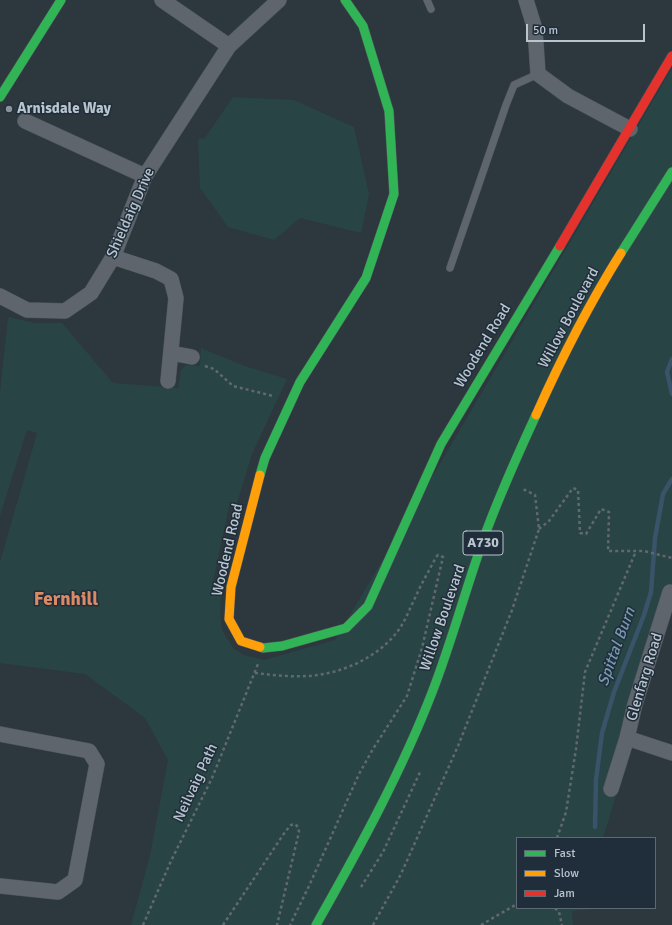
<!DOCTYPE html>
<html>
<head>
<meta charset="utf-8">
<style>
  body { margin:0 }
  #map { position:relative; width:672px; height:925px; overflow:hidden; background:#2d373e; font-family:Signika,sans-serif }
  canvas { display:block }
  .legend { position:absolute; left:516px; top:837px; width:140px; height:72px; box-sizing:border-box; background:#1f2e3a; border:1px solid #5d6a75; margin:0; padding:5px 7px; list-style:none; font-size:12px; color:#b9c4ce }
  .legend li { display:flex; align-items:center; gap:8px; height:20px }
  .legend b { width:20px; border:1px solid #5d6a75 }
  .scale { position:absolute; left:526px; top:24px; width:119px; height:18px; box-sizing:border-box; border:2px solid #b9c4ce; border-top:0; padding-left:5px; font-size:12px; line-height:14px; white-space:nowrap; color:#b9c4ce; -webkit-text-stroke:3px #1f2e3a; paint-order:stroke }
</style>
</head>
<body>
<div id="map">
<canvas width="672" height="925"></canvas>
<ul class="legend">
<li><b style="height:5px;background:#30b455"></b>Fast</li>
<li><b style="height:5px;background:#ff9f0a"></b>Slow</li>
<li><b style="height:5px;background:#e5322d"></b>Jam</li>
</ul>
<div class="scale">50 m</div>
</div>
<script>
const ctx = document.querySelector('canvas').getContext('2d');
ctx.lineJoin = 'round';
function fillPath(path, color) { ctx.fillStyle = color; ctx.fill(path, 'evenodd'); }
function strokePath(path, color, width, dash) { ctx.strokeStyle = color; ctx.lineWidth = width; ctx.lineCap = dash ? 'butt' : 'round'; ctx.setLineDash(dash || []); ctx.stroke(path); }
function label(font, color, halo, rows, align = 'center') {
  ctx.font = font + ' Signika,sans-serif'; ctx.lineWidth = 3; ctx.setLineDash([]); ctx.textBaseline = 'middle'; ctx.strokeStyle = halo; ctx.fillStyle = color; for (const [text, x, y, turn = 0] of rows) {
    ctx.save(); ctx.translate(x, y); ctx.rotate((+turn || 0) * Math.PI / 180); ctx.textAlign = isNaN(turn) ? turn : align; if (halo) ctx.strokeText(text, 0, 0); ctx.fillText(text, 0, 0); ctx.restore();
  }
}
fillPath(new Path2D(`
  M 672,68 L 672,592 L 665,589 L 603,792 L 616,796 L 603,838 L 517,838 L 517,908 L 594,908 L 594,909 L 572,911 L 573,925 L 131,925 L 150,855 L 168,760 L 145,718 L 85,674 L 0,663 L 0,562 L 37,433 L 27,430 L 0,516 L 0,392 L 8,317 L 35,323 L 62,323 L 113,383 L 178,388 L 181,370 L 186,365 L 200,366 L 201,348 L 245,366 L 287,379 L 252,454 L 237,503 L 230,502 L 211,591 L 217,593 L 221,597 L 220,615 L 222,630 L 233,648 L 244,655 L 264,660 L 335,640 L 451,445 Z
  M 233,97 L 294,100 L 354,127 L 369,194 L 361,233 L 300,218 L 274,240 L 228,227 L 200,188 L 198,140 L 200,138 L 204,139 Z`), '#294445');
strokePath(new Path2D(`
  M 672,359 L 667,372 L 672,394
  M 595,827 L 596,780 L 602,733 L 614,692 L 644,615 L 651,592 L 655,538 L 663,494 L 672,479`), '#395369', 4.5);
const lane = new Path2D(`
  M 427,0 L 431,9
  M 450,268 L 506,105 L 514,85 L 538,74`);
const street = new Path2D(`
  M 162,0 L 229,46
  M 526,0 L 535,29 L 538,74 L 568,96 L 630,129
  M 25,121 L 145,176
  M 113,257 L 156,271 L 171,279 L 176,298 L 168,381
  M 0,296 L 27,310 L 65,311 L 91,293 L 113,257 L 145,176 L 229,46 L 279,0
  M 171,353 L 192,357
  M 0,734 L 89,751 L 97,764 L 75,880 L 58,892 L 0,886
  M 627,738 L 672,753
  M 611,789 L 627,738 L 635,704 L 670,592`);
const fast = new Path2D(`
  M 0,97 L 61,0
  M 621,253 L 672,172
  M 260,475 L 265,458 L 300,382 L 366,278 L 394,194 L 389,111 L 363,26 L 345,0
  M 260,647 L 263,648 L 282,646 L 346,628 L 368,606 L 441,444 L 560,246
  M 316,925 C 359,849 402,771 433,690 C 453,638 467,584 486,532 C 501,492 518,454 536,415`);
const slow = new Path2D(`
  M 536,415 C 561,359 589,304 621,253
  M 260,647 L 241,641 L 229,619 L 231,587 L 260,475`);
const jam = new Path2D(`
  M 560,246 L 672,56`);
strokePath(lane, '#4c5358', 8);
strokePath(street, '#4c5358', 16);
strokePath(fast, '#4c5358', 10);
strokePath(slow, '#4c5358', 10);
strokePath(jam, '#4c5358', 10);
strokePath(new Path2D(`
  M 205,366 L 214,369 L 233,386 L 273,396
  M 539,529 L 549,521 L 573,488 L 578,490 L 580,533 L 586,534 L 601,509 L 609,512 L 608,551 L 644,551 L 672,558
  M 255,673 C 272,675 290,677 307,676 C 342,674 380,657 400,628 C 406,619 410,608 415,598 C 421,584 429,571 436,557 L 438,555 L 443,557 L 422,648 L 407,696 L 373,749 L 359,774 L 309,886 L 290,925
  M 557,838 L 566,812 L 576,749 L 585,672 L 636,551
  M 361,887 L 383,852 L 421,770
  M 555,908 L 559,912 L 562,925
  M 143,925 L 171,861 L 212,778 L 258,664
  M 223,925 L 285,832 L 291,825 L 295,824 L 298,827 L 299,832 L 277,925
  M 373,925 L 401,874 L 458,746 L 512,610 L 539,529 L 535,495 L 523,489
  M 481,925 L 517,904`), '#61696f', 2.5, [3, 3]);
strokePath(lane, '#5e656c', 7);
strokePath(street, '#5e656c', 15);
strokePath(fast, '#30b455', 9);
strokePath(slow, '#ff9f0a', 9);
strokePath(jam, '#e5322d', 9);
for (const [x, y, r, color] of [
  [9,109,4,"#88939c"]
]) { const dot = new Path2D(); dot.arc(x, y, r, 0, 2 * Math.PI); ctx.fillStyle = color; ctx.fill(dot); strokePath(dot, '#1f2e3a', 1.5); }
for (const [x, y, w] of [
  [483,543,40]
]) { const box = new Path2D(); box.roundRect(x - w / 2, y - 12, w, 24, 3); ctx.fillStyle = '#1f2e3a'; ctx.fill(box); strokePath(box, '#b9c4ce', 1); }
label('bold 14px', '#b9c4ce', null, [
  ["A730",483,543]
]);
label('bold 15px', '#b9c4ce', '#1f2e3a', [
  ["Arnisdale Way",17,109]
], 'left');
label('15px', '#b9c4ce', '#1f2e3a', [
  ["Shieldaig Drive",131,213,-66],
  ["Willow Boulevard",569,318,-62],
  ["Woodend Road",483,346,-59],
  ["Woodend Road",228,550,-77],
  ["Willow Boulevard",443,618,-71],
  ["Glenfarg Road",645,677,-73],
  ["Neilvaig Path",196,783,-65]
]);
label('italic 16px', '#7898b2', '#1f2e3a', [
  ["Spittal Burn",617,647,-70]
]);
label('bold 19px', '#dc8a66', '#1f2e3a', [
  ["Fernhill",66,600]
]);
</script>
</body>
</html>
